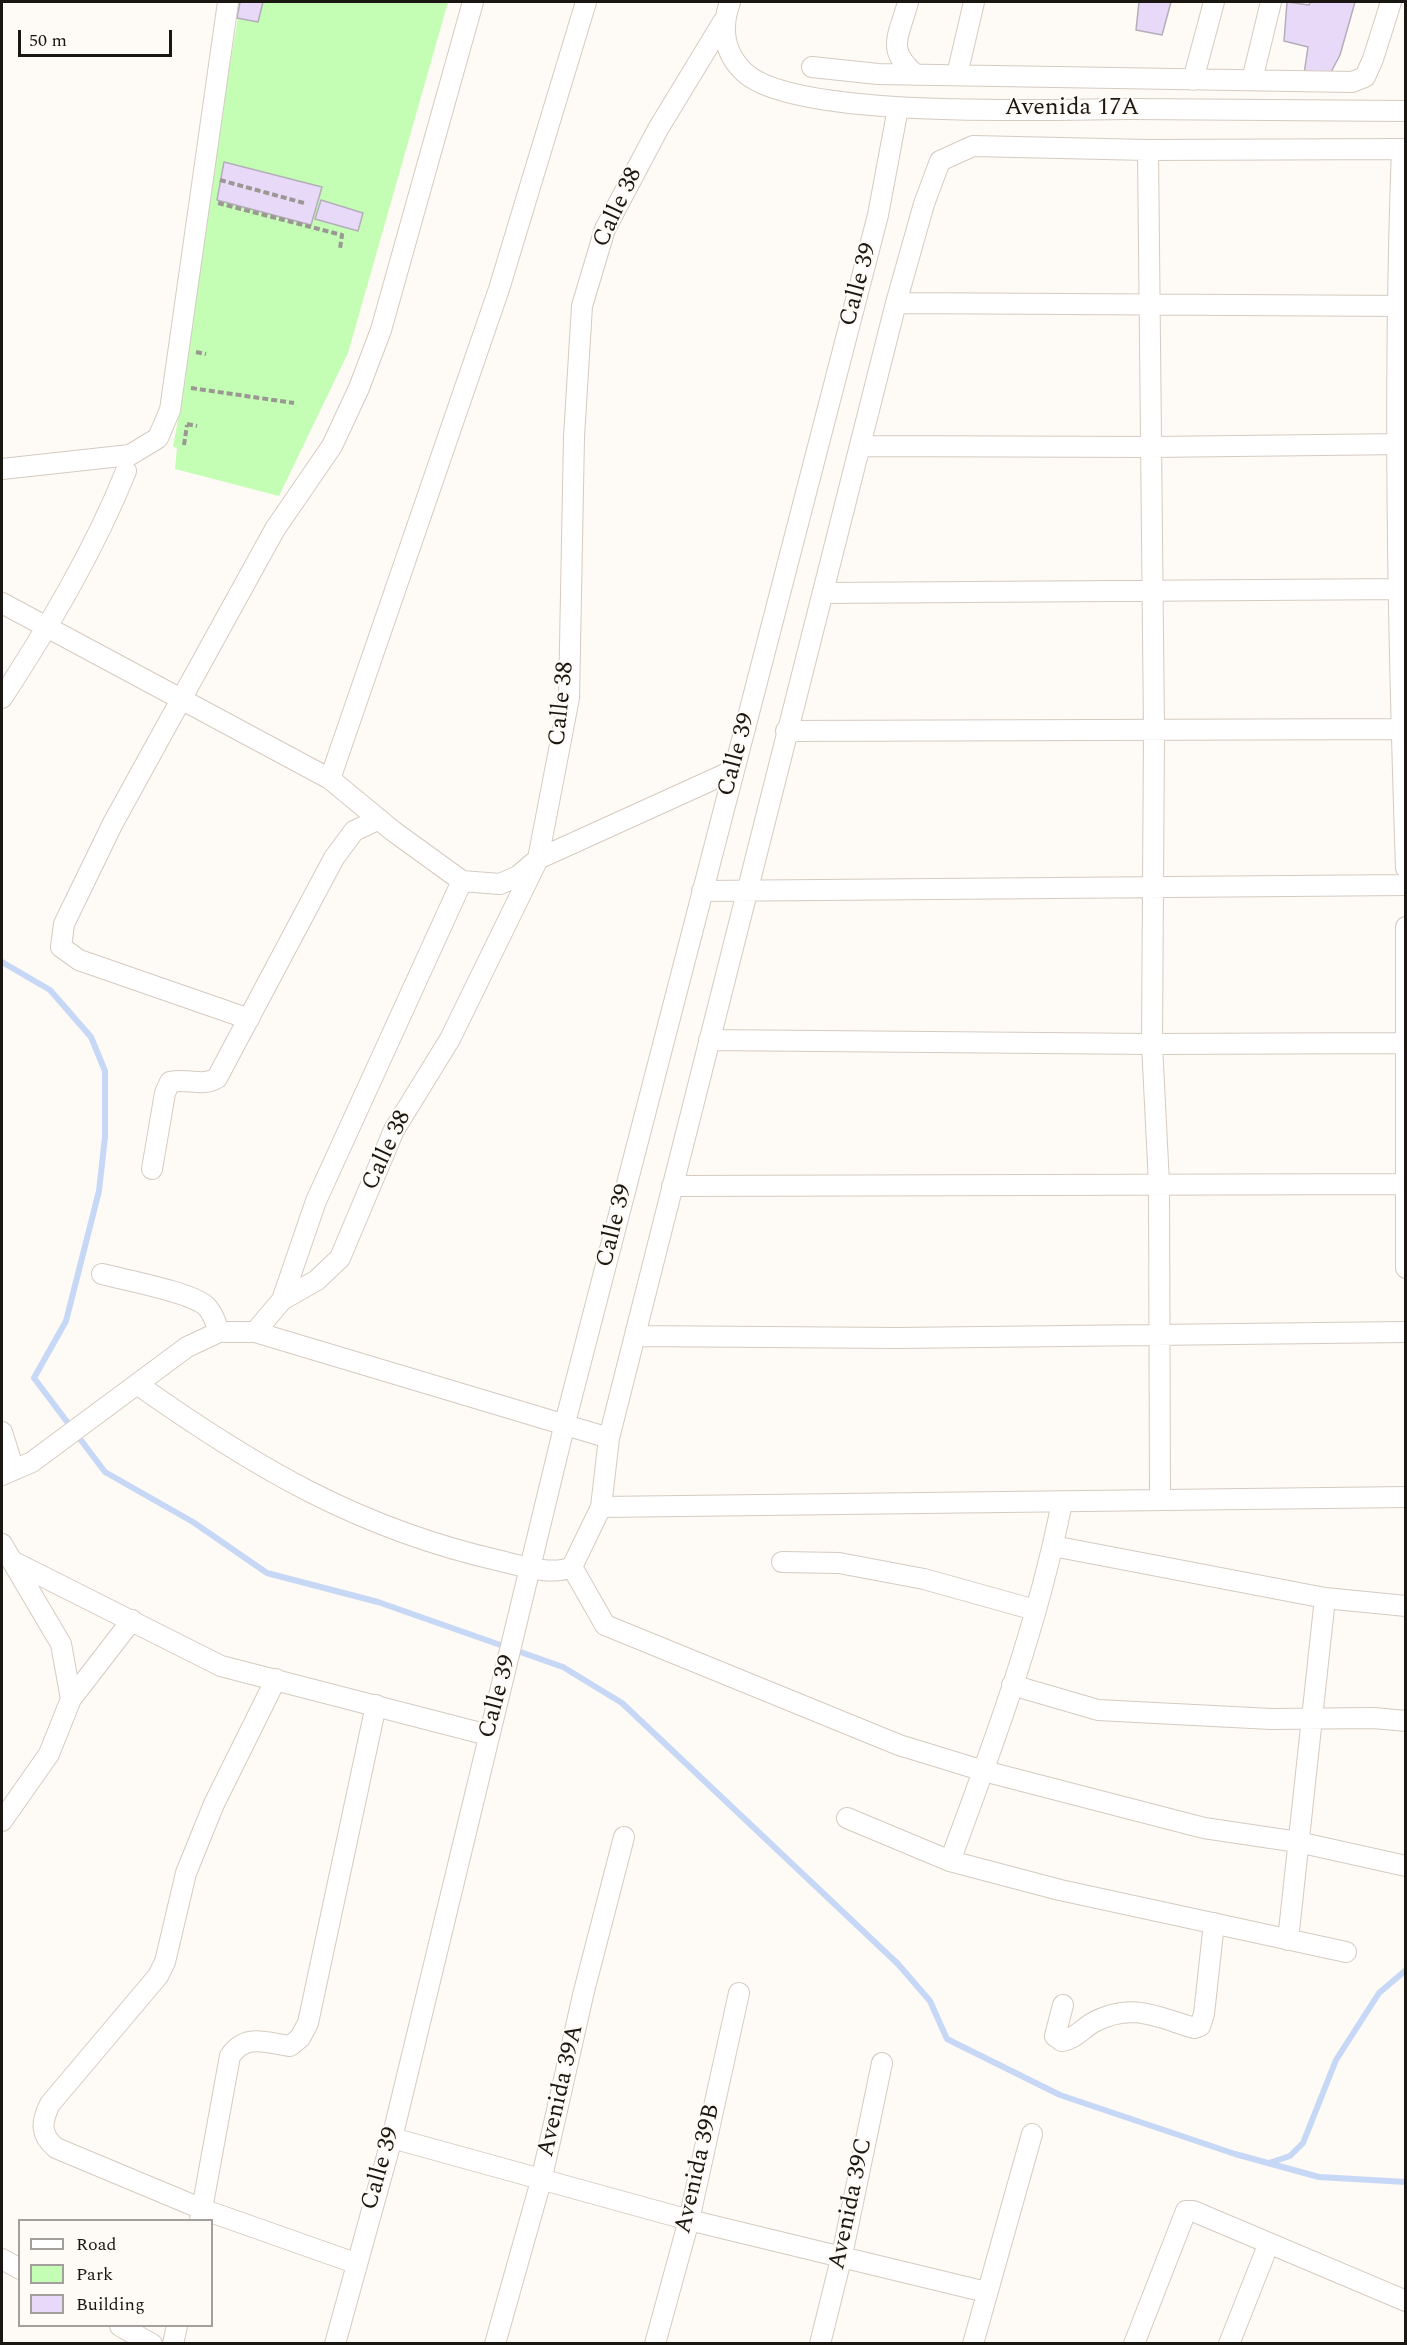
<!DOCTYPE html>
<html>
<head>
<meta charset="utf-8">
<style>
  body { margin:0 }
  #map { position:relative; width:1407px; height:2345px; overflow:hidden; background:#fefaf5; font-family:Spectral,serif }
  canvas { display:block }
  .frame { position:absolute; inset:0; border:3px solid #1a1713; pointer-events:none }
  .legend { position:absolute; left:18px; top:2219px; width:195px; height:108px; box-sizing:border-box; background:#fefaf5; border:2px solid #a39f9b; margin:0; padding:8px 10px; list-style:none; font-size:18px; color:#1a1713 }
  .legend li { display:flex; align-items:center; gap:12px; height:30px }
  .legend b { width:30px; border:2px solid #a39f9b }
  .scale { position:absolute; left:18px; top:30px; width:154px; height:27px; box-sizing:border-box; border:3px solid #1a1713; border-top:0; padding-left:8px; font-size:18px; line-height:21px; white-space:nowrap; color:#1a1713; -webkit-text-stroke:4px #fefaf5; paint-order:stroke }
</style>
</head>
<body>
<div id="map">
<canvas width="1407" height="2345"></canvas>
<div class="frame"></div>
<ul class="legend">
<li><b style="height:8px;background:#fff"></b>Road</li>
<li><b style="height:16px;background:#c4fdb4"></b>Park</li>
<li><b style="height:16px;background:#e9d9f8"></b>Building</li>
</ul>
<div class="scale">50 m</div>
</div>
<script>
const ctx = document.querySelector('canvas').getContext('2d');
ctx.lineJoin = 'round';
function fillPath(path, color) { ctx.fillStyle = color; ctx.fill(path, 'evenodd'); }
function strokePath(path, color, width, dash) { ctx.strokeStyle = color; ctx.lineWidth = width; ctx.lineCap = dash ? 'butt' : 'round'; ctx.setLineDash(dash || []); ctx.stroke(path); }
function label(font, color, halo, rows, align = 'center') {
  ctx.font = font + ' Spectral,serif'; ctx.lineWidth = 4.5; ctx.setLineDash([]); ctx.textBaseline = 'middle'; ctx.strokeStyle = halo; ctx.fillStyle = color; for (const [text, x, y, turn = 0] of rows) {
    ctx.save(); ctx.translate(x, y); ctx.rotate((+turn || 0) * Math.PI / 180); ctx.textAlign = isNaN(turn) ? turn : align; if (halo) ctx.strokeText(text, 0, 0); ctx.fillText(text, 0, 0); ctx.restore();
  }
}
fillPath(new Path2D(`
  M 241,2 L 448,2 L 348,353 L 279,496 L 175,469 L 177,448 L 173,447 L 186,376 L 177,374 L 185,324 L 193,323 L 183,321 Z`), '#c4fdb4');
strokePath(new Path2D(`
  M 2,962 L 50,990 L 91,1037 L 105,1071 L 105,1137 L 99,1191 L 66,1321 L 34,1378 L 105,1472 L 193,1522 L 267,1573 L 378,1602 L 563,1667 L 622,1703 L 898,1964 L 930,2001 L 947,2039 L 1060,2095 L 1235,2154 L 1319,2177 L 1406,2182
  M 1269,2163 L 1290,2156 L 1303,2143 L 1336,2060 L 1379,1993 L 1406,1970`), '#c6d8f6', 6);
const building = new Path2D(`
  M 240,2 L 263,2 L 258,22 L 237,18 Z
  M 1139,2 L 1171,2 L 1162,35 L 1136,30 Z
  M 1287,2 L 1309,5 L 1310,2 L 1355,2 L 1340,55 L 1330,74 L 1304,74 L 1308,47 L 1284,41 Z
  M 224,162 L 322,187 L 311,225 L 217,200 Z
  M 321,200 L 363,213 L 358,231 L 315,219 Z`);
fillPath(building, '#e9d9f8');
strokePath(building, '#b4aeba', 1.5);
const minor = new Path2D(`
  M 730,2 C 721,27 723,52 744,72 C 794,120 1053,109 1129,109 C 1221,110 1313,110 1406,111
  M 908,2 C 899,37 885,49 916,75
  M 812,67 L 878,74 L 1352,82 L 1365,77 L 1373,59 L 1391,2
  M 957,75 L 974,2
  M 1193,80 L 1214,2
  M 1252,80 L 1271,2
  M 1402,149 C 1393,388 1398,629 1406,868
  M 1148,150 L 1154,730 L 1152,1044 L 1159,1184 L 1160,1499
  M 896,303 L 1406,306
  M 861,446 L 1151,447 L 1406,444
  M 2,469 L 130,455 L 158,438 L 170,410 L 228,2
  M 823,593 L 1406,589
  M 2,603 L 330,779 L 393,831 L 462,881 L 500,884 L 518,876 L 538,859 L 734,770
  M 2,698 C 49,626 94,551 126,471
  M 786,731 L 1406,729
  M 330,779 L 499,289 L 586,2
  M 702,891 L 1406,885
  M 1406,927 L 1406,1268
  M 249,1019 L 79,960 L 61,947 L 64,924 L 113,823 L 275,529 L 332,446 L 359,388 L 381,330 L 473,2
  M 709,1040 L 1152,1044 L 1406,1043
  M 152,1169 L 165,1093 L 170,1082 C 187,1078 203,1087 217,1078 L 334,858 L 354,831 L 379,819
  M 672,1186 L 1405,1184
  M 102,1274 C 125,1280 191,1292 206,1306 C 213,1313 216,1323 219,1332
  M 282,1300 L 316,1201 L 462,881
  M 255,1332 L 282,1300 L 317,1280 L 340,1258 L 394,1130 L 450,1039 L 538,859 L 569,698 L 574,437 L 582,306 L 605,229 L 658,129 L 723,22
  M 635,1336 L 897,1338 L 1406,1332
  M 137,1384 C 254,1467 359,1529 501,1561 C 522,1566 552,1576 572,1567 L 601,1507 L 609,1438
  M 2,1432 L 14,1470
  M 2,1475 L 32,1462 L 187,1347 L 219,1332 L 255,1332 L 609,1438 L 896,303 L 924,204 L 940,161 L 973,146 L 1148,150 L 1406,149
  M 601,1507 L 1406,1497
  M 2,1544 L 61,1644 L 71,1699
  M 1053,1546 L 1325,1598 L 1406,1606
  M 14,1562 L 221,1666 L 488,1735
  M 782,1562 L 839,1563 L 924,1579 L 1035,1610
  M 572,1567 L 605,1625 L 899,1745 L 984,1771 L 1204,1828 L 1298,1842 L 1406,1866
  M 276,1679 L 214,1804 L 186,1873 L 165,1962 L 158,1976 L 50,2104 C 41,2122 40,2135 56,2148 L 202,2209 L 355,2263
  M 1012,1685 L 1098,1710 L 1271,1719 L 1374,1718 L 1406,1721
  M 847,1818 L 950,1861 L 1060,1890 L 1346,1952
  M 2,1821 L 49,1754 L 71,1699 L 132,1620
  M 950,1861 C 994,1743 1038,1625 1062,1502
  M 1288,1940 L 1325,1598
  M 1063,2005 L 1055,2036 L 1062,2041 C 1075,2039 1083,2028 1094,2022 C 1132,2002 1157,2017 1194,2028 L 1200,2026 L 1204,2014 L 1214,1923
  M 392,2138 L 689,2220 L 986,2292
  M 200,2220 L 230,2056 C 246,2033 266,2043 290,2046 L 300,2038 L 308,2023 L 376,1705
  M 2,2259 L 20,2269
  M 120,2326 L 152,2344
  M 173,2344 L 177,2326
  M 335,2344 L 392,2138 L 565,1423 L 878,215 L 898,108
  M 495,2344 L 541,2181 L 584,1991 L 624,1837
  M 655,2344 L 689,2220 L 739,1993
  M 820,2344 L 842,2255 L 882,2063
  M 973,2344 L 1032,2134
  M 1134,2344 L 1186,2211 L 1193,2211 L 1406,2301
  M 1229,2344 L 1269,2243`);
strokePath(minor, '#d5cbc0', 22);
strokePath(new Path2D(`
  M 220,180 L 304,203
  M 218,203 L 342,235 L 340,249
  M 196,352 L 206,354
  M 191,388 L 294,403
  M 187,424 L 197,426
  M 184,445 L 187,425`), '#9b9793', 4, [6, 3]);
strokePath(minor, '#fff', 20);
label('24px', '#1a1713', '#fefaf5', [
  ["Avenida 17A",1072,109],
  ["Calle 38",619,208,-65],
  ["Calle 39",860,285,-75],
  ["Calle 38",563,704,-84],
  ["Calle 39",738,755,-75],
  ["Calle 38",388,1151,-65],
  ["Calle 39",616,1226,-76],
  ["Calle 39",499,1697,-75],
  ["Avenida 39A",562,2091,-77],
  ["Calle 39",382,2169,-74],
  ["Avenida 39B",699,2169,-77],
  ["Avenida 39C",852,2204,-78]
]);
</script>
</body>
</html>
